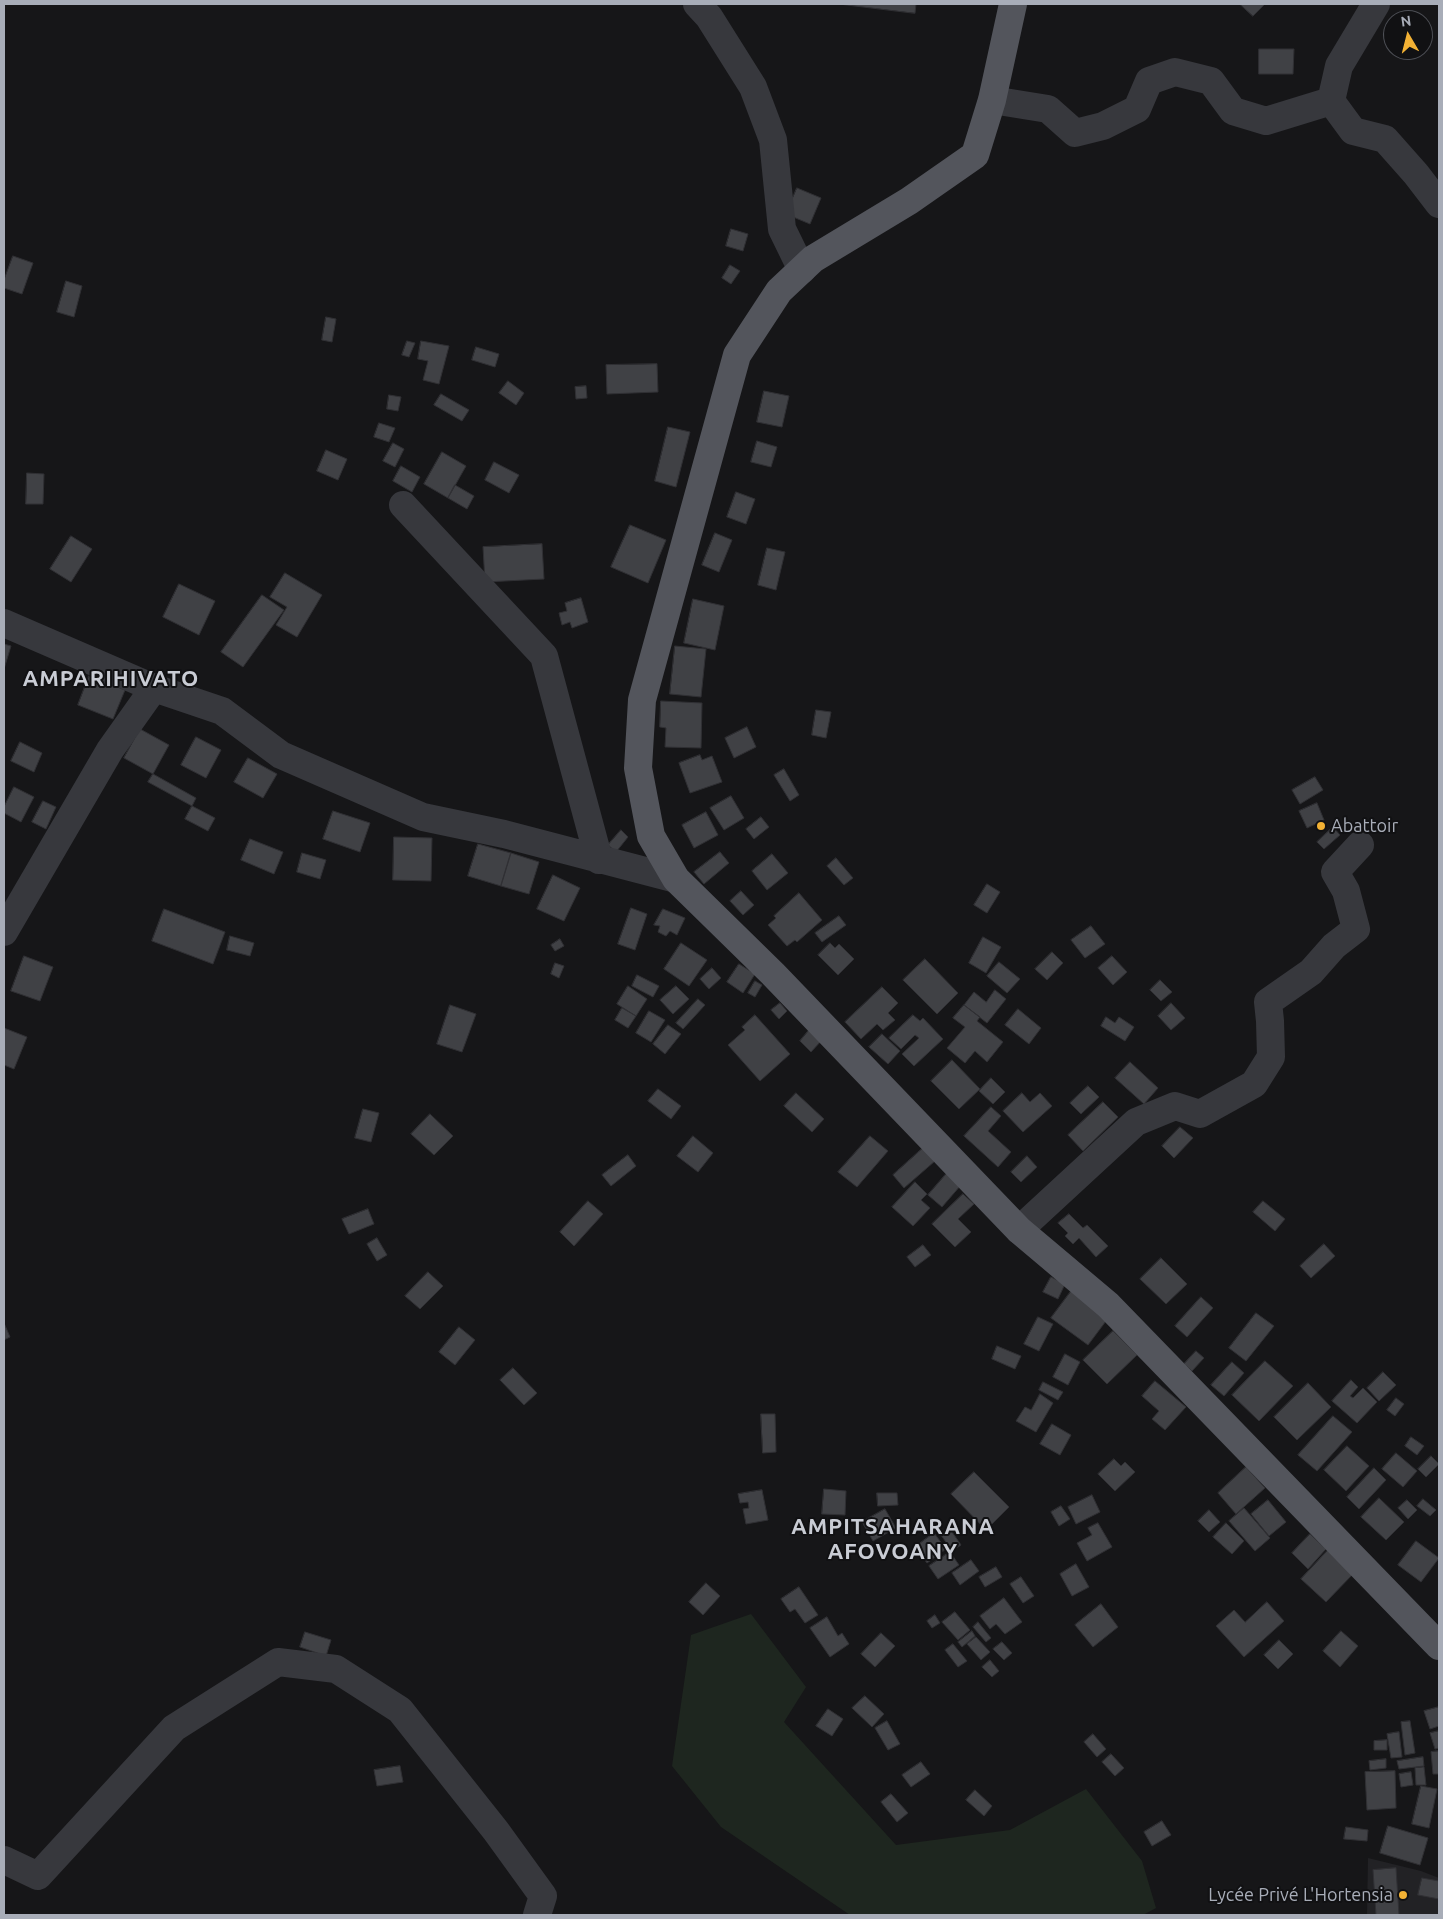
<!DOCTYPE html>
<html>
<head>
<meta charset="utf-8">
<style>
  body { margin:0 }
  #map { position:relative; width:1443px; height:1919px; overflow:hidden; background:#161618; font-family:Ubuntu,sans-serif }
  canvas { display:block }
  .frame { position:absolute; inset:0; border:5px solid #a8adb8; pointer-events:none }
  .north { position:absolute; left:1383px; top:10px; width:50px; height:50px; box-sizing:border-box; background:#111113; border:1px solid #4d4f55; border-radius:50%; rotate:352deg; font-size:14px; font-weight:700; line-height:20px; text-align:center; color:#a8adb8 }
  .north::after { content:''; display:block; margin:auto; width:18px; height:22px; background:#f2b134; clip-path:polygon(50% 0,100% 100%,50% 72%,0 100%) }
</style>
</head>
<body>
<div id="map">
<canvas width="1443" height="1919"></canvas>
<div class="frame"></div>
<div class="north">N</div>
</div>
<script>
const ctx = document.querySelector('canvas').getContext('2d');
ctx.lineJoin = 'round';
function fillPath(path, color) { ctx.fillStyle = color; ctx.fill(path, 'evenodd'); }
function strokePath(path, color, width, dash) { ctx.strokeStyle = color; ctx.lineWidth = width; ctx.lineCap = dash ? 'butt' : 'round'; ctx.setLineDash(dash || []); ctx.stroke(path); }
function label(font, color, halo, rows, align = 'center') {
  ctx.font = font + ' Ubuntu,sans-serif'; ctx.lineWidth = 4; ctx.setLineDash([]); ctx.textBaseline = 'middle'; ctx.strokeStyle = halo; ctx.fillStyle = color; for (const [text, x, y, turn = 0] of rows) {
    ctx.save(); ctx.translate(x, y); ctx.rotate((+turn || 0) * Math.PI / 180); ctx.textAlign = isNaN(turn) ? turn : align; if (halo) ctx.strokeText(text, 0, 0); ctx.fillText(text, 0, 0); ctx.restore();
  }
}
fillPath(new Path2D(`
  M 1368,1858 L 1421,1871 L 1439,1878 L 1439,1915 L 1367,1915 Z`), '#222225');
fillPath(new Path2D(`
  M 751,1614 L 806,1687 L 784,1722 L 896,1845 L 1010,1830 L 1086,1789 L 1142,1861 L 1156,1908 L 1143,1915 L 850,1915 L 721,1827 L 672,1766 L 691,1635 Z`), '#1e261f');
const building = new Path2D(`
  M 839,4 L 916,4 L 915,13 Z
  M 1240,4 L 1265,4 L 1253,16 Z
  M 1259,49 L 1294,49 L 1293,74 L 1259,74 Z
  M 797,188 L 821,198 L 810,224 L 786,214 Z
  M 731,229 L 748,234 L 743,251 L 726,246 Z
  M 13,256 L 33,263 L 22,294 L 4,288 L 4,280 Z
  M 730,265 L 740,271 L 731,284 L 722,278 Z
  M 66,281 L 82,286 L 74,317 L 57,312 Z
  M 326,317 L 336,319 L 332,342 L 322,340 Z
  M 407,341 L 415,343 L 409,357 L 402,355 Z
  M 421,341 L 449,346 L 439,384 L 423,380 L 428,361 L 418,359 Z
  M 476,347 L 499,354 L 495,367 L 472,360 Z
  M 657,364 L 658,392 L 607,394 L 606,365 Z
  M 508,381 L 524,393 L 516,405 L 499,393 Z
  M 586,386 L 587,398 L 576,399 L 575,387 Z
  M 764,391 L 789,396 L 782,427 L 757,422 Z
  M 441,394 L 469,410 L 462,421 L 434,405 Z
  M 389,395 L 401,397 L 398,411 L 387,409 Z
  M 379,423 L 395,428 L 389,442 L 374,437 Z
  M 668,427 L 690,432 L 676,487 L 655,481 Z
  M 757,441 L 777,447 L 771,467 L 751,462 Z
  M 393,443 L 404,449 L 395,467 L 383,461 Z
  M 326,450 L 347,459 L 338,480 L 317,471 Z
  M 442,452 L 466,466 L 448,498 L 424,484 Z
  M 494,462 L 519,475 L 509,493 L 485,480 Z
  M 401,466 L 420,477 L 412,492 L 393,481 Z
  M 27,473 L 44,474 L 43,504 L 26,504 Z
  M 455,485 L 474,496 L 467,509 L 448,498 Z
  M 736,492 L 755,499 L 746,524 L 727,517 Z
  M 630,525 L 666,540 L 648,583 L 611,567 Z
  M 715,533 L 732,540 L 719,572 L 702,565 Z
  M 71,536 L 92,549 L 71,582 L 50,569 Z
  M 542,544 L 544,579 L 485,582 L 483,547 Z
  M 767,548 L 785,552 L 776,590 L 758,585 Z
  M 285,573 L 322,595 L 297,637 L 276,625 L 287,607 L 270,597 Z
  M 179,584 L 215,601 L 199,635 L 163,617 Z
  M 262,595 L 284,610 L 243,667 L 221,652 Z
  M 581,598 L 588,622 L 572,628 L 570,622 L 562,625 L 559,613 L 567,611 L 565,603 Z
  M 693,599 L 724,606 L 715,650 L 684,643 Z
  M 4,644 L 11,646 L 4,669 Z
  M 675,646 L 706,649 L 701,697 L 670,694 Z
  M 89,676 L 125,690 L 113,719 L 78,705 Z
  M 661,701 L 702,703 L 701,748 L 665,747 L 666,728 L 660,727 Z
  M 816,710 L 831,712 L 826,738 L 812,735 Z
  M 747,727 L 756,747 L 734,758 L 725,738 Z
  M 140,729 L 169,745 L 153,774 L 124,758 Z
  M 196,737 L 221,750 L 206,778 L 181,765 Z
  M 20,742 L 42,753 L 34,772 L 11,761 Z
  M 700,755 L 702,760 L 712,756 L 722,782 L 690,793 L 679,763 Z
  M 248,758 L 277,774 L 263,798 L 234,782 Z
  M 784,769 L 799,795 L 790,801 L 774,775 Z
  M 153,774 L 196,798 L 192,806 L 148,782 Z
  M 1315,777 L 1323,790 L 1300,804 L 1292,790 Z
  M 14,787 L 34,797 L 21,822 L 4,813 L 4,807 Z
  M 731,796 L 744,818 L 724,830 L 710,808 Z
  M 43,801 L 56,807 L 46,829 L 32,822 Z
  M 1317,803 L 1324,820 L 1307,828 L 1299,811 Z
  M 192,806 L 215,818 L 208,831 L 185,819 Z
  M 333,811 L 370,823 L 360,852 L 323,839 Z
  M 706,812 L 718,835 L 694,848 L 682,825 Z
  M 761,817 L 769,827 L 754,839 L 746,829 Z
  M 1333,827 L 1340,835 L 1324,849 L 1317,842 Z
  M 621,830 L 628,837 L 616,852 L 608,845 Z
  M 394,837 L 432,838 L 431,881 L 393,880 Z
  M 250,839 L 283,852 L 274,874 L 241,860 Z
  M 478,844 L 511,853 L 501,886 L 468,876 Z
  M 720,852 L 729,863 L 704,884 L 694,872 Z
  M 302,853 L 326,860 L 320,879 L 297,872 Z
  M 511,853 L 539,862 L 529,894 L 501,886 Z
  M 772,854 L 788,873 L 767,890 L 752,871 Z
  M 836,858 L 853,878 L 844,885 L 827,866 Z
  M 553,875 L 580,888 L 564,921 L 537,909 Z
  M 987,884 L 1000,892 L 987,913 L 974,905 Z
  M 741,891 L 754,905 L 743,915 L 730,901 Z
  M 799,893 L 822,920 L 797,942 L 795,940 L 787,946 L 768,925 L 776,918 L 774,916 Z
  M 631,908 L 647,914 L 635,950 L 618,944 Z
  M 164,909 L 225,932 L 213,964 L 152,941 Z
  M 663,909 L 685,918 L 677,935 L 670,931 L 666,936 L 658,932 L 660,926 L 654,925 Z
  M 839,916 L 846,925 L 822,942 L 815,933 Z
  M 1091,926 L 1105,944 L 1085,958 L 1071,940 Z
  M 230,936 L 254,943 L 250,956 L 227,950 Z
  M 983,937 L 1001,947 L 986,973 L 969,963 Z
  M 560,939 L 564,946 L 555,951 L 551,945 Z
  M 681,943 L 707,960 L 689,986 L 664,969 Z
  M 830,943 L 835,948 L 839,944 L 854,959 L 838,975 L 818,955 Z
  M 1052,952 L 1063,963 L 1047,980 L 1035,969 Z
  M 24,956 L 53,967 L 40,1001 L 11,991 Z
  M 1112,956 L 1127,972 L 1113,985 L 1098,968 Z
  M 925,959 L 958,993 L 937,1014 L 903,980 Z
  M 999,962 L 1020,979 L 1007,993 L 987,976 Z
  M 555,963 L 564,966 L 559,978 L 551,974 Z
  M 739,964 L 755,974 L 743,993 L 727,982 Z
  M 712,968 L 721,978 L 709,989 L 700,979 Z
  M 637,975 L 659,986 L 653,997 L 632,986 Z
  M 1160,980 L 1172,992 L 1161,1001 L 1150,990 Z
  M 755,981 L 762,985 L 755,997 L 748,993 Z
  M 628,986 L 647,999 L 636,1016 L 617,1004 Z
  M 676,986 L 689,999 L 673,1014 L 660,1000 Z
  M 882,987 L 898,1003 L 888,1013 L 895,1020 L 883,1030 L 877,1024 L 861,1039 L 845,1022 Z
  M 995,990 L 1006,999 L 987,1023 L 964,1005 L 974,992 L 986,1002 Z
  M 698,999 L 705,1005 L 683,1029 L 676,1023 Z
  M 780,1003 L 787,1011 L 779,1019 L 771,1010 Z
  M 1171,1003 L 1185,1018 L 1171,1030 L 1158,1016 Z
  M 450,1005 L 476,1014 L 462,1052 L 437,1044 Z
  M 964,1005 L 980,1017 L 977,1021 L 1003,1042 L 987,1062 L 975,1051 L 965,1063 L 947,1048 L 965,1027 L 953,1018 Z
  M 622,1008 L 636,1016 L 628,1028 L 615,1020 Z
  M 1018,1009 L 1041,1028 L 1029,1044 L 1005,1025 Z
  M 649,1011 L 665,1020 L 651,1042 L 636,1033 Z
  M 755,1015 L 790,1054 L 760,1081 L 728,1045 L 745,1030 L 742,1027 Z
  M 913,1015 L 920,1021 L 923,1018 L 943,1039 L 914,1066 L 902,1054 L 919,1038 L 915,1035 L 901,1049 L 889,1038 Z
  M 1106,1017 L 1115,1023 L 1119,1017 L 1134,1027 L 1125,1041 L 1101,1026 Z
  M 668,1025 L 681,1034 L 665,1054 L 653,1044 Z
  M 4,1028 L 27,1037 L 14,1069 L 4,1065 Z
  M 810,1029 L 822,1040 L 811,1052 L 800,1041 Z
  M 882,1034 L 900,1051 L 888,1064 L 869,1047 Z
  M 952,1060 L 980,1089 L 959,1109 L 931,1081 Z
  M 1130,1062 L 1158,1088 L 1144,1104 L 1115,1078 Z
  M 991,1078 L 1005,1092 L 993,1104 L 979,1091 Z
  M 1088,1086 L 1099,1097 L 1081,1114 L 1070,1103 Z
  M 658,1089 L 681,1106 L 671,1119 L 648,1101 Z
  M 796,1093 L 824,1119 L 812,1132 L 784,1106 Z
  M 1022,1093 L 1030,1102 L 1040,1093 L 1052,1106 L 1023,1132 L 1003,1111 Z
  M 1103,1102 L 1118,1117 L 1083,1151 L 1068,1135 Z
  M 991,1107 L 1001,1116 L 988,1131 L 1011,1152 L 998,1167 L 964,1136 Z
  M 363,1109 L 379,1113 L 371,1142 L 355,1138 Z
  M 430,1114 L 453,1136 L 434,1155 L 411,1134 Z
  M 1180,1127 L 1193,1138 L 1174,1158 L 1162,1146 Z
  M 693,1136 L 713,1153 L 698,1172 L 677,1156 Z
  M 870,1136 L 888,1151 L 857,1187 L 838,1172 Z
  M 923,1148 L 935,1161 L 904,1188 L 893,1175 Z
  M 628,1155 L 636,1166 L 611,1186 L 602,1175 Z
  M 1027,1156 L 1037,1167 L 1021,1182 L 1011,1172 Z
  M 947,1173 L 961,1185 L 942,1207 L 928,1195 Z
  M 915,1182 L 927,1194 L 921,1200 L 930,1208 L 913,1226 L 892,1207 Z
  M 963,1194 L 974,1204 L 958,1219 L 971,1232 L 955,1247 L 932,1224 Z
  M 588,1201 L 603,1214 L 574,1246 L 560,1232 Z
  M 1263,1201 L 1285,1219 L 1275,1231 L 1253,1212 Z
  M 368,1209 L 374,1224 L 349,1234 L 342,1219 Z
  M 1069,1214 L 1083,1228 L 1087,1225 L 1108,1246 L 1096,1257 L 1079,1238 L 1073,1244 L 1065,1236 L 1068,1233 L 1058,1223 Z
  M 377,1238 L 387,1255 L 377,1261 L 367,1244 Z
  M 1324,1244 L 1335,1256 L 1311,1278 L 1300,1266 Z
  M 923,1245 L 931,1255 L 915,1267 L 907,1257 Z
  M 1161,1258 L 1187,1284 L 1166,1304 L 1140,1279 Z
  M 428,1272 L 443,1286 L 420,1309 L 405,1296 Z
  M 1051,1277 L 1065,1284 L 1058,1299 L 1043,1292 Z
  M 1072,1290 L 1109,1317 L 1088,1345 L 1051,1318 Z
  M 1201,1297 L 1213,1308 L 1187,1337 L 1175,1326 Z
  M 1256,1313 L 1274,1326 L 1246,1361 L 1229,1348 Z
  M 1038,1317 L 1053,1324 L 1039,1351 L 1024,1344 Z
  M 4,1323 L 10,1337 L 4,1340 Z
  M 459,1327 L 475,1340 L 455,1365 L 439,1352 Z
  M 1113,1331 L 1137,1355 L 1107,1384 L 1083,1360 Z
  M 997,1346 L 1021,1356 L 1015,1369 L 992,1359 Z
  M 1196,1351 L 1204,1358 L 1192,1371 L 1184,1364 Z
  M 1065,1354 L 1080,1362 L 1068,1385 L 1053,1377 Z
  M 1265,1361 L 1293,1386 L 1259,1421 L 1232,1395 Z
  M 1232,1362 L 1244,1373 L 1224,1396 L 1211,1385 Z
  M 513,1368 L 537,1393 L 524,1405 L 500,1380 Z
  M 1383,1372 L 1396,1385 L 1379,1401 L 1367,1388 Z
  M 1351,1380 L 1358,1387 L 1350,1396 L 1353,1398 L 1363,1388 L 1377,1402 L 1357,1423 L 1332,1401 Z
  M 1155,1381 L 1186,1407 L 1165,1430 L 1152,1419 L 1159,1411 L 1142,1396 Z
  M 1043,1382 L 1063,1392 L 1058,1400 L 1039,1390 Z
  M 1308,1383 L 1331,1407 L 1297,1440 L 1274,1417 Z
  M 1040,1394 L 1053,1403 L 1036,1432 L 1016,1421 L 1025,1407 L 1031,1410 Z
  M 1396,1398 L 1404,1404 L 1395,1416 L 1387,1410 Z
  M 761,1414 L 775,1414 L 776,1452 L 763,1453 Z
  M 1333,1416 L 1352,1432 L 1317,1471 L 1298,1455 Z
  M 1052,1424 L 1071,1435 L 1060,1455 L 1040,1444 Z
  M 1411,1437 L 1424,1446 L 1417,1455 L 1405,1446 Z
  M 1347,1446 L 1369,1466 L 1346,1491 L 1324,1470 Z
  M 1396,1453 L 1417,1471 L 1403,1487 L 1382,1469 Z
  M 1431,1456 L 1439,1464 L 1426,1477 L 1418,1469 Z
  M 1114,1459 L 1121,1466 L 1125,1462 L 1135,1472 L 1115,1491 L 1098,1474 Z
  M 1246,1467 L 1265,1488 L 1236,1514 L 1218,1493 Z
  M 1374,1468 L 1386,1480 L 1359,1509 L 1347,1497 Z
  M 974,1472 L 1009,1507 L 986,1530 L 951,1494 Z
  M 824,1489 L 846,1491 L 845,1515 L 822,1514 Z
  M 762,1490 L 768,1520 L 746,1524 L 743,1509 L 749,1508 L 748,1502 L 740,1503 L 738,1494 Z
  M 877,1493 L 897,1493 L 898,1505 L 878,1506 Z
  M 1092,1495 L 1100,1512 L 1076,1524 L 1068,1507 Z
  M 1379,1498 L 1404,1522 L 1386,1540 L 1361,1517 Z
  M 1423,1499 L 1436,1510 L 1430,1516 L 1417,1506 Z
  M 1268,1500 L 1286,1522 L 1269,1536 L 1251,1514 Z
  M 1407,1500 L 1417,1510 L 1408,1519 L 1398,1508 Z
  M 1061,1506 L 1070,1519 L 1059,1526 L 1051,1512 Z
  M 1244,1508 L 1270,1538 L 1255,1551 L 1229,1521 Z
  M 885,1509 L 896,1528 L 873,1541 L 862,1522 Z
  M 1209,1510 L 1220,1522 L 1209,1532 L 1198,1521 Z
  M 1098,1523 L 1112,1547 L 1087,1561 L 1077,1543 L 1092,1535 L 1088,1528 Z
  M 1226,1523 L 1244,1541 L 1232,1554 L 1213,1537 Z
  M 950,1529 L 961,1545 L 952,1551 L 941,1535 Z
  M 934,1533 L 946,1549 L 927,1563 L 915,1547 Z
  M 1310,1534 L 1326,1549 L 1308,1569 L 1292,1553 Z
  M 1416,1541 L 1439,1558 L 1421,1582 L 1398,1565 Z
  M 1329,1549 L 1354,1573 L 1326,1602 L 1301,1579 Z
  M 950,1552 L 959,1565 L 938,1579 L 929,1566 Z
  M 971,1560 L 979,1571 L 960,1585 L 952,1573 Z
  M 1076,1564 L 1089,1587 L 1072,1596 L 1060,1574 Z
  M 996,1567 L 1002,1577 L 985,1587 L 979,1577 Z
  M 1021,1577 L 1034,1596 L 1023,1603 L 1010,1584 Z
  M 706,1583 L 720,1596 L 703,1615 L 689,1602 Z
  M 799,1587 L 818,1615 L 805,1623 L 795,1609 L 790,1612 L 781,1599 Z
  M 1004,1598 L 1022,1622 L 1005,1634 L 996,1624 L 990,1629 L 980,1616 Z
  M 1267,1602 L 1284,1621 L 1244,1657 L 1216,1626 L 1234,1610 L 1245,1622 Z
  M 1101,1604 L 1118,1627 L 1093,1647 L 1075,1625 Z
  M 955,1612 L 970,1630 L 958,1640 L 942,1622 Z
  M 935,1615 L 940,1623 L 932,1628 L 927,1621 Z
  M 827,1617 L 838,1636 L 842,1633 L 849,1644 L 830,1657 L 810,1628 Z
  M 978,1622 L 991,1638 L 986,1642 L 973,1627 Z
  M 972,1631 L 975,1636 L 962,1647 L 958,1642 Z
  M 1341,1631 L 1358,1646 L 1340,1667 L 1323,1651 Z
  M 305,1632 L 331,1640 L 326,1656 L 300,1647 Z
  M 881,1633 L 895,1646 L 875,1667 L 861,1654 Z
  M 976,1637 L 990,1652 L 981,1660 L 967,1644 Z
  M 1279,1640 L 1293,1654 L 1278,1669 L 1264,1655 Z
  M 1002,1642 L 1012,1653 L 1004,1660 L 993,1649 Z
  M 953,1644 L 967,1661 L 958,1667 L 945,1650 Z
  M 990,1660 L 999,1671 L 992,1677 L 982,1667 Z
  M 865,1696 L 884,1714 L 872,1727 L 852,1708 Z
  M 1439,1707 L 1439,1726 L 1430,1729 L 1424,1711 Z
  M 828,1709 L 843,1719 L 832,1736 L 816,1726 Z
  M 887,1721 L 900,1744 L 888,1750 L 875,1728 Z
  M 1410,1721 L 1415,1753 L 1405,1755 L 1401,1722 Z
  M 1439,1731 L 1439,1748 L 1435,1749 L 1430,1733 Z
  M 1399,1732 L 1402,1757 L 1391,1758 L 1387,1734 Z
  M 1093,1734 L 1106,1749 L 1097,1757 L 1084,1742 Z
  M 1387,1740 L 1387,1750 L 1374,1750 L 1374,1741 Z
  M 1439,1751 L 1439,1774 L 1433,1774 L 1431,1752 Z
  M 1111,1754 L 1124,1768 L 1115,1776 L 1102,1762 Z
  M 1423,1757 L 1424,1766 L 1399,1769 L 1397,1761 Z
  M 1386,1759 L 1386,1768 L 1370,1770 L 1369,1761 Z
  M 921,1762 L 930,1774 L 911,1787 L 902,1775 Z
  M 400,1766 L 403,1782 L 377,1786 L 374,1770 Z
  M 1424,1767 L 1426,1785 L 1416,1785 L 1415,1768 Z
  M 1395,1771 L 1396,1808 L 1367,1810 L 1365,1772 Z
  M 1411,1772 L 1413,1785 L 1401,1787 L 1399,1774 Z
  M 1421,1786 L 1437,1789 L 1429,1828 L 1412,1824 Z
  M 975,1790 L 992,1806 L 984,1816 L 966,1800 Z
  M 891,1794 L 908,1813 L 897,1822 L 881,1802 Z
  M 1162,1821 L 1171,1835 L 1152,1846 L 1144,1832 Z
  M 1388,1826 L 1428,1838 L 1420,1865 L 1380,1853 Z
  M 1346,1827 L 1368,1830 L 1367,1841 L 1344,1839 Z
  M 1396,1868 L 1399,1915 L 1376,1915 L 1373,1870 Z
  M 1422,1878 L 1439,1881 L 1439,1899 L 1418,1895 Z`);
fillPath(building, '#404145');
strokePath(building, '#303034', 1);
strokePath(new Path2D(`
  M 697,4 L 709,17 L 753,87 L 773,140 L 782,229 L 802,270
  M 992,100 L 1048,109 L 1075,133 L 1103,126 L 1137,109 L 1149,81 L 1175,72 L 1211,81 L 1233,111 L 1266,121 L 1331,101 L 1339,66 L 1376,4
  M 1331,101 L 1353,131 L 1385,139 L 1416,174 L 1439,204
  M 403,505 L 544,656 L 599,860
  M 4,623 L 154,688 L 222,711 L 281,755 L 423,817 L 504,834 L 676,879
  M 4,932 L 110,750 L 154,688
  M 1019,1230 L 1136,1122 L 1175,1106 L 1200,1114 L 1254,1084 L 1271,1057 L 1270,1021 L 1268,1002 L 1311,972 L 1334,946 L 1356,929 L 1346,891 L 1335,872 L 1360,845
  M 4,1860 L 38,1876 L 174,1728 L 278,1662 L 336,1669 L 400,1710 L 496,1831 L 543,1896 L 537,1915`), '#37383d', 28);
strokePath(new Path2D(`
  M 1013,4 L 992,100 L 975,155 L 909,201 L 813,259 L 779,291 L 737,355 L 642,700 L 638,768 L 651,836 L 676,879 L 773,974 L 1019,1230 L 1108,1305 L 1439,1646`), '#53555c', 28);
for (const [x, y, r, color] of [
  [1321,826,5,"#f2b134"],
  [1403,1895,5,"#f2b134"]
]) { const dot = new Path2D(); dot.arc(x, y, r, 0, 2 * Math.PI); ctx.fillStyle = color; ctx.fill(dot); strokePath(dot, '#111113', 2); }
label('18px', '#a8adb8', '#111113', [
  ["Abattoir",1331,826],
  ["Lycée Privé L'Hortensia",1393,1895,"right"]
], 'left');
ctx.letterSpacing = '1px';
label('bold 22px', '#c9ccd4', '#111113', [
  ["AMPARIHIVATO",111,679],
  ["AMPITSAHARANA",893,1527],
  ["AFOVOANY",893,1552]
]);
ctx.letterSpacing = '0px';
</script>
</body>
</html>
